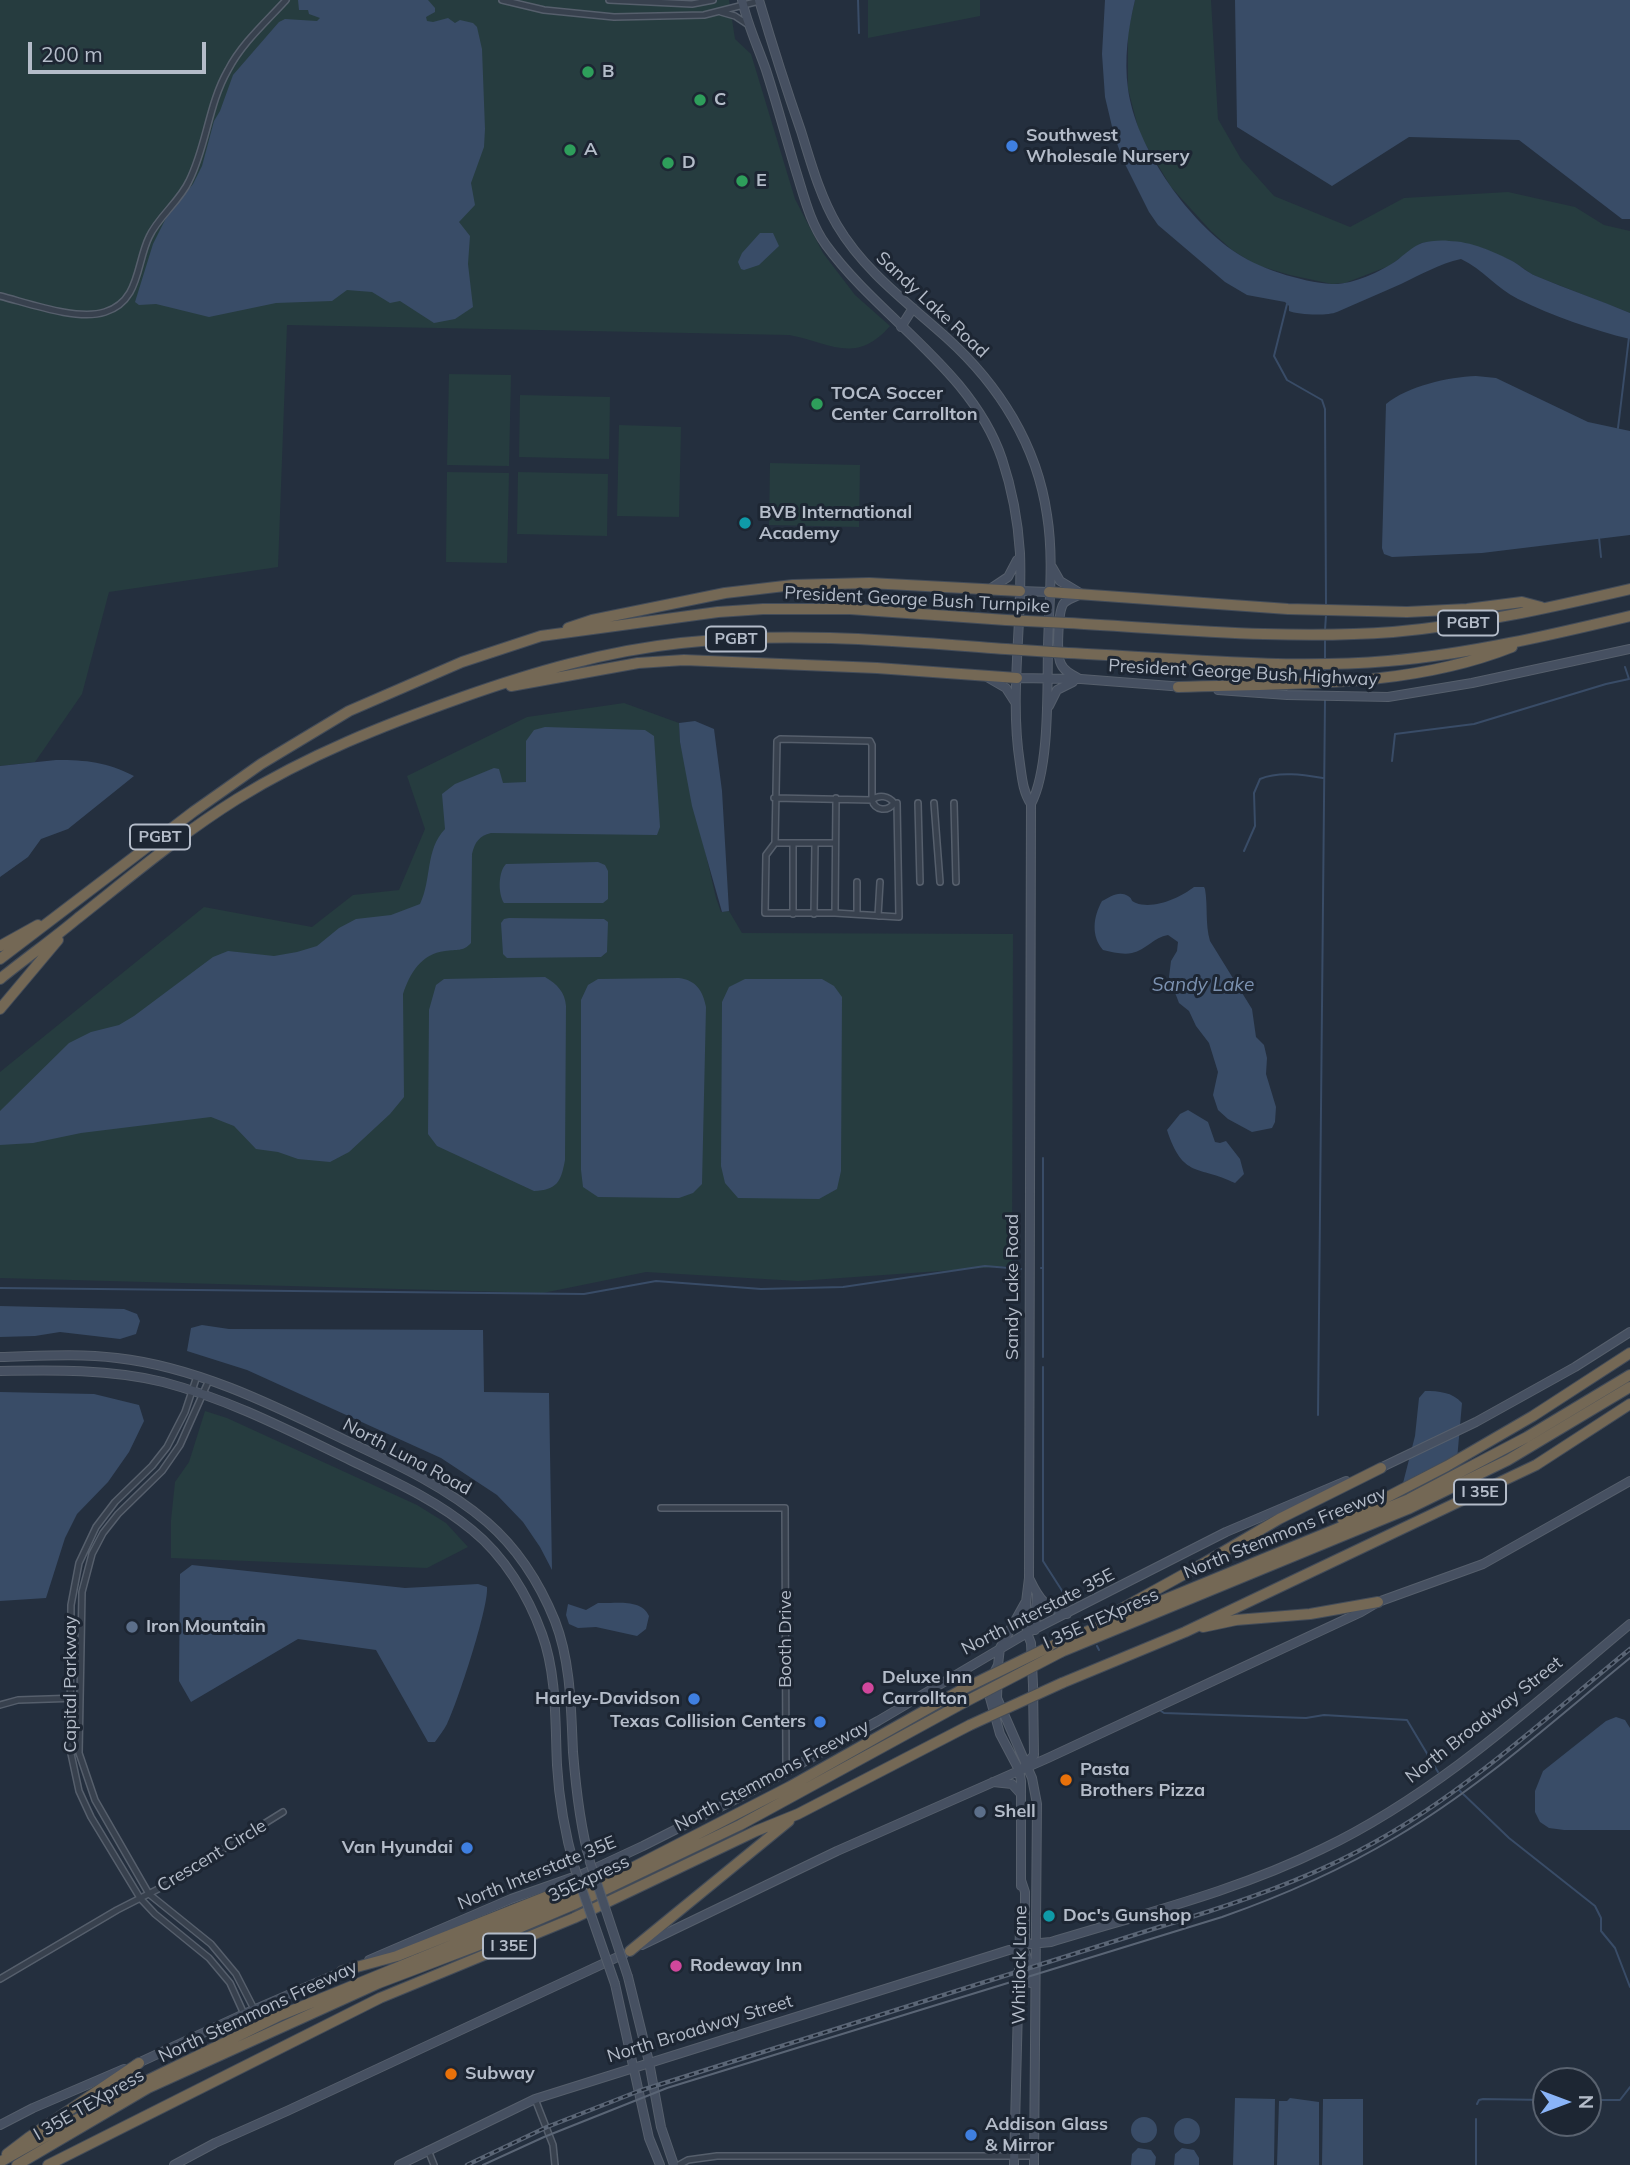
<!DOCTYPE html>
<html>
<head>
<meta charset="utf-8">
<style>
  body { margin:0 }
  #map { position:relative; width:1630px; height:2165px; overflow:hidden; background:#242f3e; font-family:Mulish,sans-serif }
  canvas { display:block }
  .north { position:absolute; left:1532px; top:2067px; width:70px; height:70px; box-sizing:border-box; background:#1d2633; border:2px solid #59626f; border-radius:50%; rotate:90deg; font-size:19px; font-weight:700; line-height:28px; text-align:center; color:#b4bcc9 }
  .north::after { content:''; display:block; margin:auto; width:24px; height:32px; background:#8ab4f8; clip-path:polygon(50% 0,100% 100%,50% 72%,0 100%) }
  .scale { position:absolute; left:28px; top:42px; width:178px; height:32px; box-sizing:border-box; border:4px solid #b4bcc9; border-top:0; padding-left:9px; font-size:21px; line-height:24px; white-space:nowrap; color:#b4bcc9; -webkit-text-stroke:5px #1d2633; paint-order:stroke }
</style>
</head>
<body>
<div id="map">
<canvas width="1630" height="2165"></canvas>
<div class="north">N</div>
<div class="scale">200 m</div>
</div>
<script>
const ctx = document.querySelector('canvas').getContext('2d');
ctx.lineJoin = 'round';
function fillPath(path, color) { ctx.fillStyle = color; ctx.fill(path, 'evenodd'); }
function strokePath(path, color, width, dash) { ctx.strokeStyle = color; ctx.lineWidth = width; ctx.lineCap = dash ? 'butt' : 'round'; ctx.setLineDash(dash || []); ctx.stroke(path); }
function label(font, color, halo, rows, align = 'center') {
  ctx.font = font + ' Mulish,sans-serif'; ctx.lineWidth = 6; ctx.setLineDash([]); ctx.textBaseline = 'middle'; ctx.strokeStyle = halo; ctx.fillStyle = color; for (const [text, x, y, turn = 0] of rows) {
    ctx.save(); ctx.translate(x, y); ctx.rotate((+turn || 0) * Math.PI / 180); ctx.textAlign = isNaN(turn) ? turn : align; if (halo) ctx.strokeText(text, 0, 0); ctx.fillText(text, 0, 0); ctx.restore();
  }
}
fillPath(new Path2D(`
  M 0,0 L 729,0 L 735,39 L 751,54 L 795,199 L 823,253 L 855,295 L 890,326 C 855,366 829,342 789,335 L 287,325 L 278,567 L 109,592 L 82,694 L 35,762 L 0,766 Z
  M 868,0 L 980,0 L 980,16 L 868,38 Z
  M 1135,0 L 1211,0 L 1218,119 L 1241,159 L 1274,196 L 1350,227 L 1404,198 L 1508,192 L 1575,207 L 1604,225 L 1630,231 L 1630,313 L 1533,275 L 1514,262 L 1482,248 L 1449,241 L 1421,243 L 1389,266 L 1345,283 L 1332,284 L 1290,275 L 1256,265 L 1232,250 L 1211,231 L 1171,187 L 1140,135 L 1128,89 L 1128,31 Z
  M 449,374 L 511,375 L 509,466 L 447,465 Z
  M 520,395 L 610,397 L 609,459 L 519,457 Z
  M 619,425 L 681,427 L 679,517 L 617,516 Z
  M 770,463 L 860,465 L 859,527 L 769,525 Z
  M 447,472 L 509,473 L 507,563 L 446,562 Z
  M 518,472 L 608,474 L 607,536 L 517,534 Z
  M 624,703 L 679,723 L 680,742 L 716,898 L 721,912 L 729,911 L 742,933 L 1013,934 L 1012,1266 L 798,1281 L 646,1272 L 543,1293 L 0,1278 L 0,1072 L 204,907 L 312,927 L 353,895 L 399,890 L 425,829 L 407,776 L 527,717 Z
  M 205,1411 L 227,1418 L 417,1505 L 446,1523 L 468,1547 L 427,1568 L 171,1558 L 171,1520 L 175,1482 L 189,1462 Z`), '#263c3f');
fillPath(new Path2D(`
  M 298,0 L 428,0 L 435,8 L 435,12 L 426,17 L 427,21 L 433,22 L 448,18 L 455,23 L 460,20 L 473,23 L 477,27 L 482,49 L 485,129 L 484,147 L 471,183 L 475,205 L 459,222 L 470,236 L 468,264 L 473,307 L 455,319 L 434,323 L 400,301 L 390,303 L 372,292 L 347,290 L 332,301 L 276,303 L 209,317 L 156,304 L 139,305 L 135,302 L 153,244 L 167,216 L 193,184 L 202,166 L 214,121 L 220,111 L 233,75 L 279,22 L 285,19 L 317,21 L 320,18 L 309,14 L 308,10 L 299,10 Z
  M 1105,0 L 1135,0 C 1128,29 1124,59 1128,89 C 1136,147 1185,216 1232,250 C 1257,268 1301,282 1332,284 C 1352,285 1380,272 1396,261 C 1404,255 1413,246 1422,243 C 1429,241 1441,240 1449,241 C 1470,241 1495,252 1514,262 C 1521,266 1528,273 1536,276 C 1567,289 1599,300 1630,313 L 1630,339 C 1592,330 1553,316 1518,299 C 1496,288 1483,269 1461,259 C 1439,264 1422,274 1401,284 C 1380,293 1358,303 1337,312 C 1328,316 1298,315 1289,311 L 1289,306 L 1285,302 L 1247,295 L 1225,282 L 1158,225 L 1149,212 L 1123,160 L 1114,135 L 1105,97 L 1102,54 Z
  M 1235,0 L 1630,0 L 1630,219 L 1622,219 L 1519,140 L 1409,137 L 1332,186 L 1237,127 Z
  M 760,233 L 773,233 L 779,246 L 759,265 L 744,270 L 741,269 L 738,262 L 742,253 Z
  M 1476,376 L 1496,378 L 1588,422 L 1630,431 L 1630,535 L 1482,553 L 1392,557 L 1384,554 L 1382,548 L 1386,404 C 1408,386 1448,377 1476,376 Z
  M 695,721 L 714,729 L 722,791 L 729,911 L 722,912 L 692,806 L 680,742 L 679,723 Z
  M 545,727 L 645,730 L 654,736 L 660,827 L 657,835 L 491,833 C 479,836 475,842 472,854 L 471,943 C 463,952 457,949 445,951 C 421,954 410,973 403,994 L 404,1097 L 390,1114 L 349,1152 L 330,1162 L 298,1159 L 278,1152 L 256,1149 L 234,1126 L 211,1117 L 81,1133 L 33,1143 L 0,1145 L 0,1111 L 69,1043 L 91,1032 L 119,1025 L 134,1016 L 213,957 L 228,951 L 274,956 L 297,952 L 317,946 L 339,928 L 356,919 L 391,915 L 420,904 C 432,879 425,850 445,829 L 442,794 L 455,784 L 494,768 L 499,769 L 503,783 L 526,782 L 526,741 L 534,730 Z
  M 56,760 C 87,760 106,762 134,776 L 68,829 L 41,839 L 28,857 L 0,877 L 0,766 Z
  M 598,862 L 605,865 L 608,871 L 608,899 L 603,903 L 504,903 C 498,894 498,872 506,864 Z
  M 1194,887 L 1204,887 L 1205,889 C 1208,906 1205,924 1210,941 L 1252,1009 L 1256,1037 L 1264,1045 L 1267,1058 L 1266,1074 L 1276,1107 L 1275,1122 L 1272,1128 L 1252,1132 L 1228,1119 L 1218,1110 L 1213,1095 L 1218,1072 L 1209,1043 L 1196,1026 L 1189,1011 L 1179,1003 L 1169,977 L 1171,961 L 1177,951 L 1178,942 L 1168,935 C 1154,937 1146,950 1132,953 C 1123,955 1112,952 1103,950 C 1091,936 1093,917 1102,901 C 1110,897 1119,890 1128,896 C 1134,900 1129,900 1136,903 C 1154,910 1181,897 1194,887 Z
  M 509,918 L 604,919 L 608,922 L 607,952 L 601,957 L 507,958 L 503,954 L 501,923 L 504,919 Z
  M 545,977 C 557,984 565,992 566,1006 L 565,1160 C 561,1182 557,1190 534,1191 L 437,1146 L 428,1134 L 429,1010 L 436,985 L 444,979 Z
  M 679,978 C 696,980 703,991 706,1007 L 702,1184 L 693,1193 L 679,1198 L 598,1197 L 583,1187 L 581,1170 L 581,1000 L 588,985 L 598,979 Z
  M 745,979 L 822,979 L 834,986 L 842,997 L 841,1171 L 837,1189 L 819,1199 L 738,1198 L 725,1183 L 721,1166 L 722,1002 L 729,987 Z
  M 1188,1110 L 1208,1122 L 1215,1142 L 1220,1143 L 1226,1141 L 1240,1159 L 1244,1174 L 1235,1183 C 1198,1165 1183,1179 1167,1130 L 1180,1114 Z
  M 0,1306 L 124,1309 L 137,1314 L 140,1321 L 136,1334 L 120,1339 L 60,1332 L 35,1336 L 0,1337 Z
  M 202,1325 L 229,1329 L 483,1330 L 484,1392 L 549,1393 L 552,1570 L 540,1547 L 523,1522 L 497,1495 L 441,1458 L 247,1370 L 187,1351 L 191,1328 Z
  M 1425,1391 C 1439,1391 1452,1392 1462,1403 L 1457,1460 L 1452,1480 L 1402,1497 L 1402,1487 L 1415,1436 L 1419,1398 Z
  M 0,1392 L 94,1394 L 139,1405 L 144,1421 L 129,1452 L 108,1482 L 77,1514 L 65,1538 L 46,1598 L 0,1601 Z
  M 192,1565 L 405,1588 L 478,1584 L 487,1587 C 489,1607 457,1704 447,1724 C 444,1730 439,1736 435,1742 L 428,1742 L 376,1650 L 298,1639 L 191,1702 L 179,1681 L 180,1574 Z
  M 598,1603 C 614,1604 641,1598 649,1616 L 646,1629 L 637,1636 L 596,1627 L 578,1628 L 569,1624 L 566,1615 L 568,1604 L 586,1610 Z
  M 1616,1717 L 1625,1720 L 1630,1728 L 1630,1830 L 1564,1830 L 1549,1828 L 1540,1822 L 1535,1812 L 1535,1791 L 1543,1771 L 1606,1721 Z
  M 1235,2098 L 1275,2099 L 1274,2165 L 1233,2165 Z
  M 1290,2098 L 1319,2102 L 1319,2165 L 1277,2165 L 1279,2101 L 1287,2101 Z
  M 1323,2099 L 1363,2099 L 1363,2165 L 1322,2165 Z
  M1131 2130a13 13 0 1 1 26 0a13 13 0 1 1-26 0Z
  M1174 2131a13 13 0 1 1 26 0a13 13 0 1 1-26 0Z
  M 1138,2148 L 1151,2150 L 1156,2157 L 1155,2165 L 1131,2165 L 1132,2154 Z
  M 1182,2148 L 1194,2150 L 1199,2158 L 1199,2165 L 1174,2165 L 1175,2154 Z`), '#394c67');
strokePath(new Path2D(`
  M 858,0 L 859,33
  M 1287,304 L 1274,356 L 1287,380 L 1322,400 L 1325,409 L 1326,606
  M 1618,428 L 1629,337
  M 1599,537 L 1601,557
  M 1325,630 L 1326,615
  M 1325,658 L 1325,639
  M 1625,667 L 1629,679
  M 1325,679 L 1325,667
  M 1392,761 L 1395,734 L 1474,724 L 1606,684 L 1629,679
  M 1244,851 L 1255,826 L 1254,793 L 1260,779 C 1279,771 1304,775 1323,778
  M 1041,1268 L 1043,1268 L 1043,1158
  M 1043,1268 L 1043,1357
  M 0,1288 L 584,1294 L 656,1281 L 761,1289 L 843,1287 L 985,1266 L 1021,1269
  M 1043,1367 L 1043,1561 L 1068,1600
  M 1318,1415 L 1325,699
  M 1097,1646 L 1099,1650
  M 1161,1711 L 1164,1713 L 1306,1718 L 1324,1715 L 1407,1720 L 1438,1772
  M 1459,1790 L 1509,1838 L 1595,1906 L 1601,1918 L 1601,1931 L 1615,1948 L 1630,1987
  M 1588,2100 L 1620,2100 L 1630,2087
  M 1477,2104 L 1479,2100 L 1483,2099 L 1546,2100
  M 1476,2165 L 1476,2119`), '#394c67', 2);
const street = new Path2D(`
  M 502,0 L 544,10 L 614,17 L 704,15 L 759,1
  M 609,0 L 692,4 L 713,0
  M 721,12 L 735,16 L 747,24
  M 0,296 C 28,303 77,321 105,312 C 140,301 136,264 149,237 C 158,217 180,201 189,181 C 207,145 208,105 228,70 C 242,43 266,22 286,0
  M 774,798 L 872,800 C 879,794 889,796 894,803 C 888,812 875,811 872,800 L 872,745 L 870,741 L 780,739 L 777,741 L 775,843 L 766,855 L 765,913 L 835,913 L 899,917 L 897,803
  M 918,803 L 920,882
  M 934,803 L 940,882
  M 954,803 L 956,882
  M 775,843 L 835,843
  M 835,913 L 836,798
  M 793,914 L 793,843
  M 814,914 L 815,843
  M 857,914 L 857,882
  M 878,916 L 880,882
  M 197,1376 L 185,1412 L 167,1447 L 152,1466 L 115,1502 L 96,1527 L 79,1563 L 71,1605 L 70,1749 L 79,1791 L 91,1817 L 140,1898 L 155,1914 L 209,1958 L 230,1983 L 244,2014
  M 209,1380 L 180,1445 L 162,1471 L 118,1514 L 103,1533 L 92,1554 L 82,1592 L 79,1753 L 95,1800 L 149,1894 L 211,1944 L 236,1974 L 254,2009
  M 661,1508 L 785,1508 L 786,1770
  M 0,1705 L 18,1700 L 79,1698
  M 0,1979 L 117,1910 L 166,1885 L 283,1812
  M 535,2099 L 553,2145 L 555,2165
  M 428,2150 L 434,2165
  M 679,2165 L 688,2160 L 717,2156 L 1034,2156`);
const secondary = new Path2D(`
  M 742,0 C 747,24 758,47 766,70 C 777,104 786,138 796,171 C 804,196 810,223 826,245 C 880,319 972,370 1002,459 C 1012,489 1018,521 1020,553 C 1023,623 1009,694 1020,764 C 1022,778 1023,792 1031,804
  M 759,0 C 772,44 786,88 801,131 C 811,163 820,196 837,225 C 864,271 908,303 947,338 C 999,385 1037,445 1047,515 C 1054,558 1049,603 1048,647 C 1047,689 1050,768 1031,804 L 1029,1578 L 1026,1602 L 1027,1633 L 1031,1643 L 1033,1685 L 1034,1755 L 1025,1765
  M 901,327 L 913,308
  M 1052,567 L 1060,581 L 1080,593
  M 990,589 L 1008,577 L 1017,560
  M 1020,591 L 1049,592
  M 987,677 L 1006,688 L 1015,702
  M 1017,678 L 1081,679 L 1184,687
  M 1078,678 C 1072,675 1064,671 1061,664 C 1056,655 1058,610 1064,603 C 1068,599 1074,597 1079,595
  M 1218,690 L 1287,695 L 1388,697 L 1472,683 L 1630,649
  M 1049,706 L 1057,690 L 1073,682
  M 0,1357 C 39,1356 78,1353 117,1358 C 197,1367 273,1405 345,1440 C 394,1463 445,1486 487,1522 C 517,1548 540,1584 555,1621 C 571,1662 571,1710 573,1752 C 576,1790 580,1826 590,1862
  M 0,1371 C 54,1370 110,1369 163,1382 C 228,1399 288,1430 348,1459 C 391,1480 435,1499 472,1530 C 504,1556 528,1595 542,1634 C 557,1675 555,1722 557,1765 C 559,1801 565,1834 575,1869
  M 1378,1469 L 1476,1422 L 1575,1367 L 1630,1332
  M 1030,1580 C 1040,1601 1045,1606 1067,1614
  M 1035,1630 L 1037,1594
  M 998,1668 L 997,1698 L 1032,1778 L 1037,1804 L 1034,2165
  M 993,1782 L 1012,1784 L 1021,1794
  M 1021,1880 L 1025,1892 L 1025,1941 L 1030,1944 L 1051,1942 C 1142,1914 1237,1891 1322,1849 C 1437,1794 1533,1705 1630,1624
  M 1021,1886 L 1021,1781 L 1019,1770 L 1000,1734 L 987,1687 L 998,1665 L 1000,1648 L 1025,1603
  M 642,1945 L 837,1851 L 1048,1758 L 1361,1612 L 1378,1602 L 1483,1564 L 1630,1481
  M 369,1960 L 511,1899 L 585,1873 L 643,1846 L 736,1799 L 878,1721 L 1027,1633 L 1226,1532 L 1346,1481
  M 628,1977 L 649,2062 L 661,2127 L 674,2165
  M 615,1984 L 649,2138 L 660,2165
  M 136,2064 L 244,2014 L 348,1969
  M 0,2125 L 33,2108 L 124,2069
  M 174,2165 L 215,2143 L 287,2111 L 624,1954
  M 399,2165 L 535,2099 L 1009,1950 L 1024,1950 L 1028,1961 L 1028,1982 L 1034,1984
  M 1014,2165 L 1020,1927`);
const highway = new Path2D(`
  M 1049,592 L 1288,609 L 1407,612 L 1467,609 L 1522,602 L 1541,607
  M 1068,623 C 1176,629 1285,640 1393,632 C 1474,625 1552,607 1630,589
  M 568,628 L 592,620 L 725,593 L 793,585 L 869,583 L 1020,591
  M 1068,653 C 1174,658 1282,670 1388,661 C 1470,654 1550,635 1630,616
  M 511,686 L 638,663 L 684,660 L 877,668 L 1017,678
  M 1178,687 C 1289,683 1406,689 1512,647
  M 0,946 L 38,925
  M 0,959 L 193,812 L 261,764 L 349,711 L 462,662 L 541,636 L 718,612 L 763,609 L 850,609 L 1006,620
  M 0,979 C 26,958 53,939 78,918 C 130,877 181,834 237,799 C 308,755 384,725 463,697 C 534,672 606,651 681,643 C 790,631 898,641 1006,649
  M 0,1009 L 58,940
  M 1343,1520 L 1447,1466 L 1533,1416 L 1630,1353
  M 1114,1613 L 1199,1566 L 1279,1519 L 1381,1468
  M 1203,1627 L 1236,1620 L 1310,1614 L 1378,1602
  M 1049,1647 L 1409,1499 L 1527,1437 L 1630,1375
  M 1061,1652 L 1408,1509 L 1508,1460 L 1630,1387
  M 1062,1683 L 1185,1632 L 1536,1465 L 1630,1404
  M 630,1951 L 789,1821
  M 342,1971 L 397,1956 L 601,1875
  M 7,2154 L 28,2138 L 139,2063
  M 0,2162 L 140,2084 L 281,2015 L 570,1897 L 626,1871 L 789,1787 L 961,1690
  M 17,2165 L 148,2088 L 379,1983 L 479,1945 L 573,1905 L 740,1825 L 963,1703
  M 48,2165 L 380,1998 L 574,1918 L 756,1831 L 798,1814 L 970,1725`);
strokePath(street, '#565f6c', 8);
strokePath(secondary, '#565f6c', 10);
strokePath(highway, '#434c59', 12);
strokePath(street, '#38414e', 5);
strokePath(secondary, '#465061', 8);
strokePath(highway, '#746855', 10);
strokePath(new Path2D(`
  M 483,2165 L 544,2137 L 667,2088 L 1222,1917 C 1282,1896 1341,1870 1396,1837 C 1481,1787 1554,1720 1630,1658`), '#5a6575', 2);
const rail = new Path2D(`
  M 467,2165 L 547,2127 L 639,2091 L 1207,1912 C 1265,1893 1322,1872 1375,1842 C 1467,1791 1549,1715 1630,1649`);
strokePath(rail, '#5a6575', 4.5);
strokePath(rail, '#1d2633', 2, [5]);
const secondaryBridge = new Path2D(`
  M 590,1862 L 628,1977
  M 575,1869 L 615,1984`);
const highwayBridge = new Path2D(`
  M 1006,620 L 1068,623
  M 1006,649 L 1068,653
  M 961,1690 L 1049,1647
  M 963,1703 L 1061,1652
  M 970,1725 L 1062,1683`);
strokePath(secondaryBridge, '#565f6c', 10, []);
strokePath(highwayBridge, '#434c59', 12, []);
strokePath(secondaryBridge, '#465061', 8);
strokePath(highwayBridge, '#746855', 10);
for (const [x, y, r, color] of [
  [588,72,7,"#2e9e5b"],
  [700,100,7,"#2e9e5b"],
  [1012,146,7,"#3f7fe0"],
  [570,150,7,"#2e9e5b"],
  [668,163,7,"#2e9e5b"],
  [742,181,7,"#2e9e5b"],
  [817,404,7,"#2e9e5b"],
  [745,523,7,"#0f9aa8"],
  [132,1627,7,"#5c6f8a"],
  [868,1688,7,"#d1479c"],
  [694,1699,7,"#3f7fe0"],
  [820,1722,7,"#3f7fe0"],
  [1066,1780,7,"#e8710a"],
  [980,1812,7,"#5c6f8a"],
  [467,1848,7,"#3f7fe0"],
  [1049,1916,7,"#0f9aa8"],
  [676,1966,7,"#d1479c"],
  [451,2074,7,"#e8710a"],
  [971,2135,7,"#3f7fe0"]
]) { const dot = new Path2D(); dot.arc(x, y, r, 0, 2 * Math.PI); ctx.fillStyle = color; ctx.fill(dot); strokePath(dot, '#1d2633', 2.5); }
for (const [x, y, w] of [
  [1468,623,60],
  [736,639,60],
  [160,837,60],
  [1480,1492,52],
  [509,1946,52]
]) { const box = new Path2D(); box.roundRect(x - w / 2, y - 12.5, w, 25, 5); ctx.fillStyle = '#1d2633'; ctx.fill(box); strokePath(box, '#b4bcc9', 2); }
label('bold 16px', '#b4bcc9', null, [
  ["PGBT",1468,623],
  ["PGBT",736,639],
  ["PGBT",160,837],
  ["I 35E",1480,1492],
  ["I 35E",509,1946]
]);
label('bold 18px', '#b4bcc9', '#1d2633', [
  ["B",602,72],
  ["C",714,100],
  ["Southwest",1026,136],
  ["Wholesale Nursery",1026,157],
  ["A",584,150],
  ["D",682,163],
  ["E",756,181],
  ["TOCA Soccer",831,394],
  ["Center Carrollton",831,415],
  ["BVB International",759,513],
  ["Academy",759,534],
  ["Iron Mountain",146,1627],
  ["Deluxe Inn",882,1678],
  ["Carrollton",882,1699],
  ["Harley-Davidson",680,1699,"right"],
  ["Texas Collision Centers",806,1722,"right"],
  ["Pasta",1080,1770],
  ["Brothers Pizza",1080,1791],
  ["Shell",994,1812],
  ["Van Hyundai",453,1848,"right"],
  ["Doc's Gunshop",1063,1916],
  ["Rodeway Inn",690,1966],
  ["Subway",465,2074],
  ["Addison Glass",985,2125],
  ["& Mirror",985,2146]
], 'left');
label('18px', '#b4bcc9', '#1d2633', [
  ["Sandy Lake Road",932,305,43],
  ["President George Bush Turnpike",917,600,3],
  ["President George Bush Highway",1243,673,3],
  ["Sandy Lake Road",1013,1287,-90],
  ["North Luna Road",407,1457,28],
  ["North Stemmons Freeway",1285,1533,-22],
  ["North Interstate 35E",1038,1612,-27],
  ["I 35E TEXpress",1101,1619,-24],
  ["Booth Drive",786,1639,-90],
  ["Capital Parkway",71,1684,-90],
  ["North Broadway Street",1484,1720,-38],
  ["North Stemmons Freeway",772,1776,-28],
  ["Crescent Circle",212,1856,-31],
  ["North Interstate 35E",537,1873,-22],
  ["35Express",589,1879,-25],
  ["Whitlock Lane",1020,1965,-89],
  ["North Stemmons Freeway",258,2012,-25],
  ["North Broadway Street",700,2029,-17],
  ["I 35E TEXpress",89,2105,-30]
]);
label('italic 19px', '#7c92b1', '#1d2633', [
  ["Sandy Lake",1203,985]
]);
</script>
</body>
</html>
